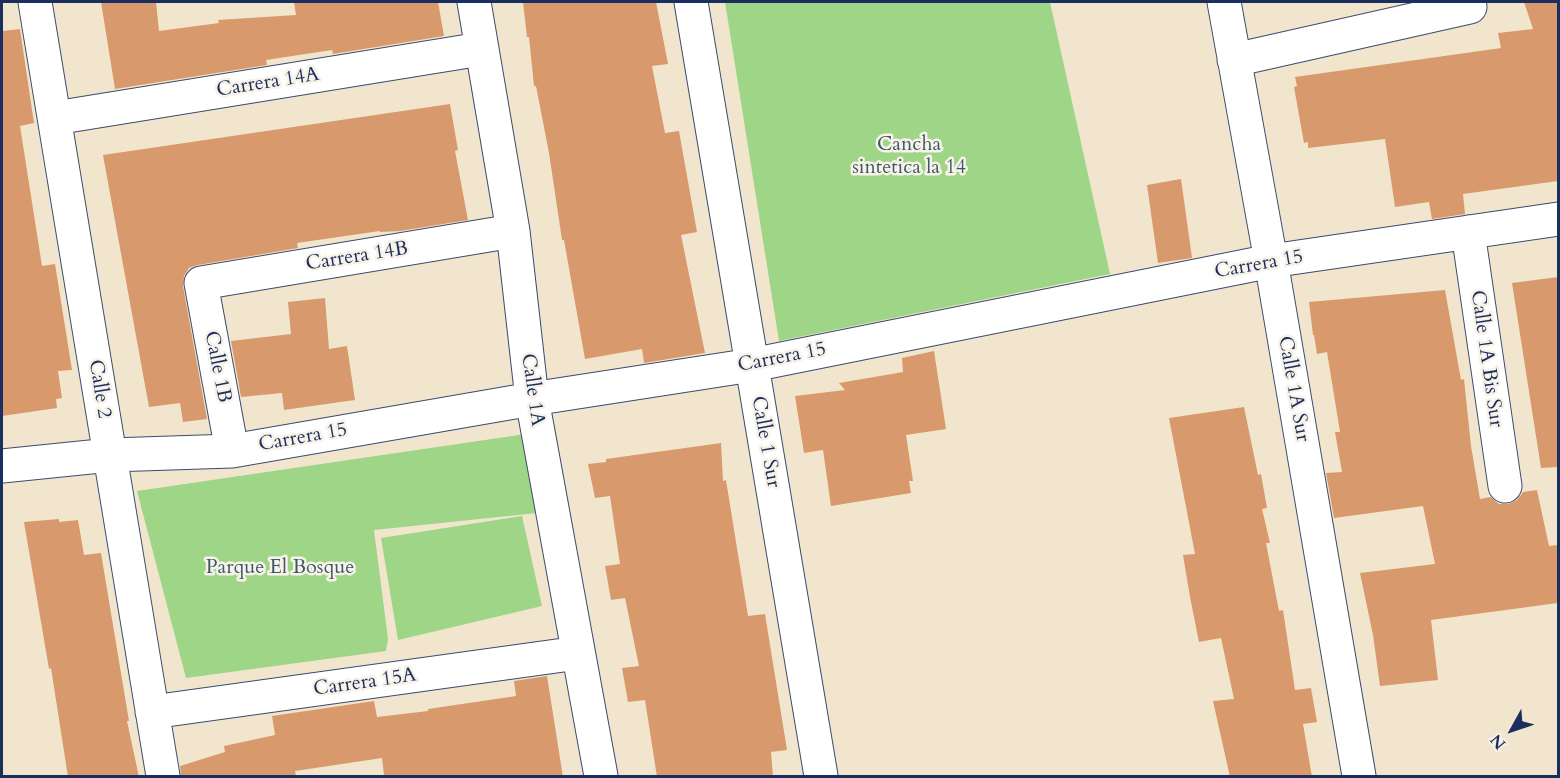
<!DOCTYPE html>
<html>
<head>
<meta charset="utf-8">
<style>
  body { margin:0 }
  #map { position:relative; width:1560px; height:778px; overflow:hidden; background:#f1e6cd; font-family:Cardo,serif }
  canvas { display:block }
  .frame { position:absolute; inset:0; border:3px solid #1b2f5e; pointer-events:none }
  .north { position:absolute; left:1482px; top:700px; width:60px; height:60px; -webkit-text-stroke:4px #f7f3e8; paint-order:stroke; rotate:230deg; font-size:16px; font-weight:700; line-height:24px; text-align:center; color:#1b2f5e }
  .north::after { content:''; display:block; margin:auto; width:21px; height:27px; background:#1b2f5e; clip-path:polygon(50% 0,100% 100%,50% 72%,0 100%) }
</style>
</head>
<body>
<div id="map">
<canvas width="1560" height="778"></canvas>
<div class="frame"></div>
<div class="north">N</div>
</div>
<script>
const ctx = document.querySelector('canvas').getContext('2d');
ctx.lineJoin = 'round';
function fillPath(path, color) { ctx.fillStyle = color; ctx.fill(path, 'evenodd'); }
function strokePath(path, color, width, dash) { ctx.strokeStyle = color; ctx.lineWidth = width; ctx.lineCap = dash ? 'butt' : 'round'; ctx.setLineDash(dash || []); ctx.stroke(path); }
function label(font, color, halo, rows, align = 'center') {
  ctx.font = font + ' Cardo,serif'; ctx.lineWidth = 5; ctx.setLineDash([]); ctx.textBaseline = 'middle'; ctx.strokeStyle = halo; ctx.fillStyle = color; for (const [text, x, y, turn = 0] of rows) {
    ctx.save(); ctx.translate(x, y); ctx.rotate((+turn || 0) * Math.PI / 180); ctx.textAlign = isNaN(turn) ? turn : align; if (halo) ctx.strokeText(text, 0, 0); ctx.fillText(text, 0, 0); ctx.restore();
  }
}
fillPath(new Path2D(`
  M 725,2 L 1050,2 L 1110,274 L 779,341 Z
  M 526,434 L 537,513 L 374,530 L 388,639 L 386,651 L 186,678 L 137,491 Z
  M 522,516 L 542,606 L 398,640 L 381,538 Z`), '#9fd586');
fillPath(new Path2D(`
  M 101,2 L 156,2 L 159,31 L 219,23 L 218,20 L 296,15 L 294,2 L 438,2 L 444,36 L 333,54 L 332,50 L 266,60 L 267,65 L 115,89 Z
  M 523,2 L 656,2 L 668,64 L 652,66 L 665,133 L 679,131 L 682,148 L 697,232 L 681,235 L 705,353 L 644,363 L 642,349 L 585,359 L 564,240 L 562,240 L 549,153 L 536,86 L 534,86 L 529,37 L 527,37 Z
  M 1524,2 L 1558,2 L 1558,181 L 1463,194 L 1465,214 L 1432,219 L 1429,202 L 1395,207 L 1385,139 L 1308,148 L 1308,142 L 1304,143 L 1294,87 L 1297,86 L 1295,77 L 1501,48 L 1498,33 L 1533,29 Z
  M 20,29 L 34,123 L 20,126 L 42,266 L 55,264 L 72,370 L 58,371 L 62,398 L 56,399 L 57,408 L 2,416 L 2,31 Z
  M 450,104 L 458,150 L 455,151 L 468,220 L 400,231 L 380,232 L 380,231 L 297,243 L 298,248 L 198,265 L 189,268 L 184,276 L 183,286 L 207,419 L 183,422 L 180,403 L 149,407 L 103,155 Z
  M 1181,179 L 1192,258 L 1158,263 L 1147,185 Z
  M 1558,277 L 1558,467 L 1541,468 L 1512,283 Z
  M 1445,290 L 1461,380 L 1464,379 L 1471,446 L 1480,499 L 1490,497 L 1499,504 L 1508,504 L 1517,500 L 1523,492 L 1537,490 L 1549,546 L 1558,545 L 1558,603 L 1431,620 L 1438,680 L 1380,686 L 1373,635 L 1360,573 L 1435,564 L 1423,506 L 1334,518 L 1326,473 L 1342,472 L 1335,432 L 1340,432 L 1327,352 L 1317,354 L 1314,335 L 1313,335 L 1309,302 Z
  M 325,298 L 329,349 L 347,346 L 355,400 L 284,410 L 282,393 L 241,397 L 231,341 L 291,334 L 288,302 Z
  M 934,351 L 946,429 L 906,435 L 913,481 L 909,481 L 911,493 L 831,506 L 823,450 L 804,453 L 795,396 L 845,390 L 839,383 L 903,372 L 902,358 Z
  M 1244,407 L 1258,475 L 1261,474 L 1267,508 L 1262,509 L 1270,543 L 1266,543 L 1279,611 L 1283,610 L 1295,690 L 1311,688 L 1317,722 L 1303,724 L 1312,777 L 1230,777 L 1213,701 L 1234,699 L 1221,638 L 1199,642 L 1190,597 L 1183,555 L 1195,554 L 1169,418 Z
  M 721,443 L 723,481 L 726,480 L 748,616 L 765,614 L 787,750 L 771,752 L 773,777 L 657,777 L 645,700 L 628,702 L 622,668 L 639,666 L 625,598 L 611,600 L 605,566 L 620,564 L 610,496 L 595,498 L 588,464 L 606,462 L 606,459 Z
  M 59,519 L 59,522 L 78,520 L 84,555 L 101,553 L 129,721 L 127,721 L 139,777 L 68,777 L 51,668 L 49,669 L 24,522 Z
  M 547,676 L 563,777 L 386,777 L 384,775 L 382,758 L 295,771 L 296,776 L 181,777 L 180,766 L 225,752 L 224,746 L 275,735 L 272,716 L 374,701 L 377,717 L 428,711 L 428,709 L 516,696 L 514,681 Z`), '#d89a6c');
const minor = new Path2D(`
  M 35,2 L 163,776
  M 474,2 L 513,231 L 532,399 L 601,776
  M 691,2 L 821,776
  M 1224,2 L 1271,261 L 1359,776
  M 1234,60 L 1470,7
  M 55,118 L 481,49
  M 1468,232 L 1505,486
  M 232,451 L 201,283 L 513,231
  M 2,466 L 110,455 L 232,451 L 532,399 L 752,365 L 1271,261 L 1558,219
  M 152,712 L 578,653`);
strokePath(minor, '#3b4a6f', 35);
strokePath(minor, '#fff', 33);
label('20px', '#1b2f5e', '#f7f3e8', [
  ["Carrera 14A",268,83,-9],
  ["Carrera 14B",357,257,-9],
  ["Carrera 15",1259,265,-10],
  ["Carrera 15",782,358,-11],
  ["Calle 1A Bis Sur",1486,359,82],
  ["Calle 1B",217,367,79],
  ["Calle 2",99,389,81],
  ["Calle 1A Sur",1293,389,80],
  ["Calle 1A",532,390,82],
  ["Carrera 15",303,438,-10],
  ["Calle 1 Sur",765,442,80],
  ["Carrera 15A",365,683,-8]
]);
label('20px', '#3c5868', '#f7f3e8', [
  ["Cancha",909,145],
  ["sintetica la 14",909,168],
  ["Parque El Bosque",280,568]
]);
</script>
</body>
</html>
